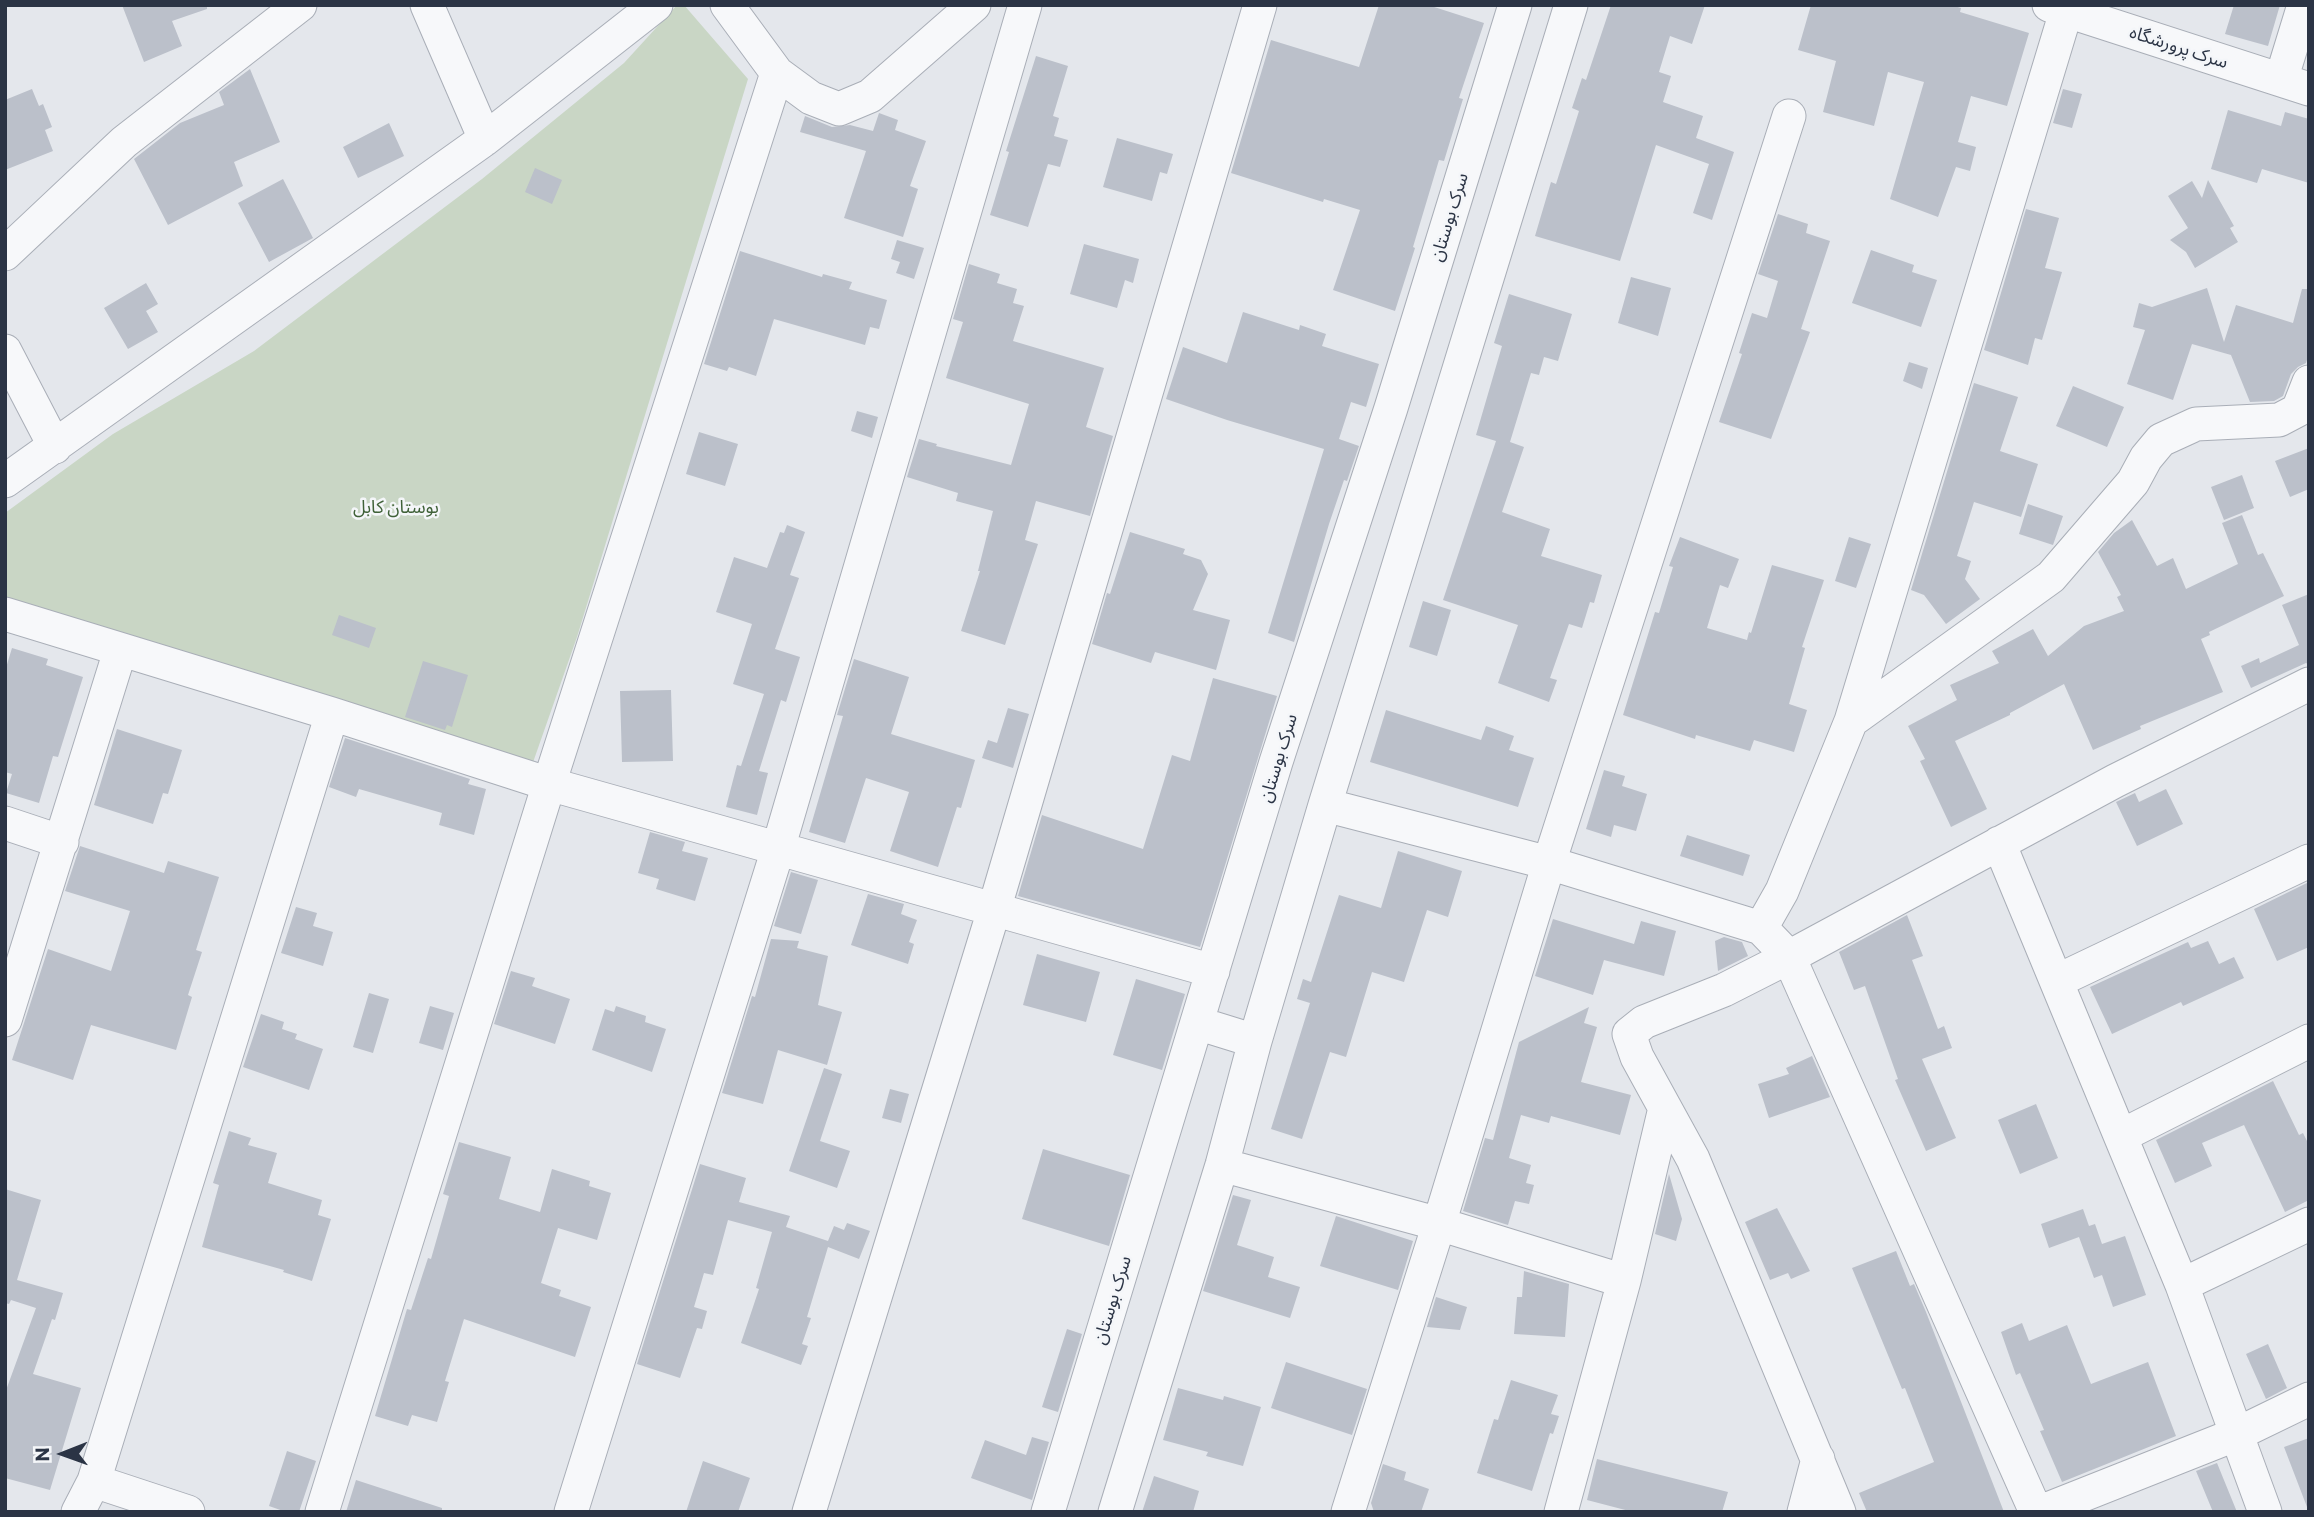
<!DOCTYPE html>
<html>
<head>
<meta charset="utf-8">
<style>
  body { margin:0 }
  #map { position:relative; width:2314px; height:1517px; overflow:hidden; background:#e4e7ec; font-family:Commissioner,sans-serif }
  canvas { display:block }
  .frame { position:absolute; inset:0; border:7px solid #2b3445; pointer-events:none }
  .north { position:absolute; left:28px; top:1419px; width:70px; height:70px; -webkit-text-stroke:5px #f4f6f9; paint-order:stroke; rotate:269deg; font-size:19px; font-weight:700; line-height:28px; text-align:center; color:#2b3445 }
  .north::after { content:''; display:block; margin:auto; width:24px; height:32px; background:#2b3445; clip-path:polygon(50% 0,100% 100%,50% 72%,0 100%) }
</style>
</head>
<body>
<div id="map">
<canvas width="2314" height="1517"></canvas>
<div class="frame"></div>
<div class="north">N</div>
</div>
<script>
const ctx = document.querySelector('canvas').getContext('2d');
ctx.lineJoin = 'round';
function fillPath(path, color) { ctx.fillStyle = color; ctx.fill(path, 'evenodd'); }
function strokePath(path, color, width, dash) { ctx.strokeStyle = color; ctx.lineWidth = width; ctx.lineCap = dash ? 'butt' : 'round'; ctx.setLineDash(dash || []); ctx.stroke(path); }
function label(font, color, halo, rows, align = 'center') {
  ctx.font = font + ' Commissioner,"Noto Sans Arabic",sans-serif'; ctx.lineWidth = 5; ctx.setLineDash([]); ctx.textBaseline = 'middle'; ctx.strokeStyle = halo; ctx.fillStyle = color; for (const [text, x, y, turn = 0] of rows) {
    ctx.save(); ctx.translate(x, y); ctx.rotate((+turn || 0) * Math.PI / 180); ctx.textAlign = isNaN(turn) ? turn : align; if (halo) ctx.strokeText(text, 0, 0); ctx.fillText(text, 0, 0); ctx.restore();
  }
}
fillPath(new Path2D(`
  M 677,5 L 684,5 L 748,79 L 577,637 L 531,768 L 5,608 L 5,513 L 113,434 L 254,351 L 482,179 L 624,63 Z`), '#c9d6c5');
fillPath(new Path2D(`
  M 122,5 L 207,5 L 207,9 L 172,21 L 182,46 L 144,62 Z
  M 1379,5 L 1428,5 L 1484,23 L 1459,98 L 1463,99 L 1444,161 L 1439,160 L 1413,247 L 1415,248 L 1395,311 L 1333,290 L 1360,210 L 1324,199 L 1323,202 L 1231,173 L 1271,40 L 1359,67 Z
  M 1611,5 L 1705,5 L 1692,44 L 1670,36 L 1659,72 L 1671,76 L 1663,102 L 1703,116 L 1696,138 L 1734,152 L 1712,220 L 1693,213 L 1709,164 L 1656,145 L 1620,261 L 1535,236 L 1551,182 L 1556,184 L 1579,111 L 1572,108 L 1582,78 L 1586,80 Z
  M 1811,5 L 1951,5 L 1961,8 L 1960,12 L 2029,33 L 2007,106 L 1971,96 L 1958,142 L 1976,147 L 1970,171 L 1956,167 L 1938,217 L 1890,199 L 1924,82 L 1888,72 L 1874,126 L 1823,112 L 1836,61 L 1798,50 Z
  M 2234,5 L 2280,5 L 2268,46 L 2225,34 Z
  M 1036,56 L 1068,66 L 1053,116 L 1059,118 L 1054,136 L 1068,140 L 1060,167 L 1048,164 L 1028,227 L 990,215 L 1009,152 L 1006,151 Z
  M 250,69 L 280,142 L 234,162 L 243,186 L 168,225 L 134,159 L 180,123 L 224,105 L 219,92 Z
  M 32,89 L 39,106 L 43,104 L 52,127 L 45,130 L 53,151 L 5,170 L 5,100 Z
  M 2063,89 L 2082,94 L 2072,128 L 2053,123 Z
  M 2228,110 L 2281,126 L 2285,112 L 2309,119 L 2309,183 L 2262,169 L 2257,183 L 2211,169 Z
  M 879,113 L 898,120 L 895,130 L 926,141 L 910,186 L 918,189 L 903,237 L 844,218 L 866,151 L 800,132 L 805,116 L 832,127 L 850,125 L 873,131 Z
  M 389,123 L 404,156 L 358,178 L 343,147 Z
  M 1117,138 L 1173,154 L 1167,174 L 1160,172 L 1152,201 L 1103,187 Z
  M 535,168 L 562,180 L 552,204 L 525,192 Z
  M 283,179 L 313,238 L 269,262 L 238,203 Z
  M 2208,180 L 2234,226 L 2230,228 L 2238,242 L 2195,268 L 2186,252 L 2170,240 L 2188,228 L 2168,196 L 2192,181 L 2202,198 Z
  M 2026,209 L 2059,218 L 2045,268 L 2062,272 L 2042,340 L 2035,338 L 2028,365 L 1984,350 Z
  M 1778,214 L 1808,224 L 1806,233 L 1830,241 L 1801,329 L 1810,332 L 1771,439 L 1719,422 L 1742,354 L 1739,353 L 1752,313 L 1767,318 L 1778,281 L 1758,274 Z
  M 897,240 L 924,248 L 914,279 L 896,273 L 900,262 L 891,259 Z
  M 1084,244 L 1139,259 L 1133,283 L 1125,280 L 1117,308 L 1070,294 Z
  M 1871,250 L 1914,265 L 1912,272 L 1937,280 L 1921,327 L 1852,303 Z
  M 740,251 L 822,277 L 823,274 L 852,282 L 849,289 L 887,300 L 879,329 L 870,327 L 865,345 L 774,319 L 756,376 L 729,367 L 727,371 L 704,364 Z
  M 969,264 L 1000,274 L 997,283 L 1017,289 L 1013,303 L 1024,306 L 1013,341 L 1104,368 L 1086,427 L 1113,436 L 1090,516 L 1036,501 L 1025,540 L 1038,544 L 1005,645 L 961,631 L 980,571 L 978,571 L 993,511 L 956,501 L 958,493 L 907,477 L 919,439 L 937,444 L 936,446 L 1011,465 L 1029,404 L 946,378 L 963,322 L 953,319 Z
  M 1631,277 L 1671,288 L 1658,336 L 1618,323 Z
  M 146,283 L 158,304 L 146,311 L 158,332 L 128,349 L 104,308 Z
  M 2207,288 L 2224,342 L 2236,305 L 2293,323 L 2302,289 L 2309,289 L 2309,353 L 2306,363 L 2298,367 L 2291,374 L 2283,396 L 2274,401 L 2250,402 L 2231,355 L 2192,344 L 2173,400 L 2127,384 L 2145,330 L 2133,327 L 2139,303 L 2152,307 Z
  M 1509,294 L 1572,314 L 1558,361 L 1544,357 L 1539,375 L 1531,373 L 1510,442 L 1524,447 L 1502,512 L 1550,529 L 1541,556 L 1602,575 L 1594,603 L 1590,602 L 1582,628 L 1569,624 L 1550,678 L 1557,680 L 1549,702 L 1498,683 L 1518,625 L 1443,600 L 1496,441 L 1476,435 L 1502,346 L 1494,343 Z
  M 1243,312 L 1299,330 L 1300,325 L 1326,334 L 1322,346 L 1379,364 L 1366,407 L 1351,402 L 1339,439 L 1359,446 L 1347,481 L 1344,480 L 1329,524 L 1294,642 L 1268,633 L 1324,449 L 1227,420 L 1166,399 L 1183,347 L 1227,363 Z
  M 1909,362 L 1928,368 L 1922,389 L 1903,381 Z
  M 1974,383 L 2018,397 L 2000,451 L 2038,464 L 2021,517 L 1974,502 L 1957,556 L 1971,561 L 1965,579 L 1980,599 L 1946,624 L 1924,595 L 1911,590 Z
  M 2073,386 L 2124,407 L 2107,447 L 2056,426 Z
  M 857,411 L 878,417 L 872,438 L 851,431 Z
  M 699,432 L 738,444 L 725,486 L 686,474 Z
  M 2309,448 L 2309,489 L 2290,497 L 2275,461 Z
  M 2242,475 L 2254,508 L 2224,520 L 2211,487 Z
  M 2028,504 L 2063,516 L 2053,545 L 2019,534 Z
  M 2242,515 L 2258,555 L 2263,553 L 2284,596 L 2209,632 L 2210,635 L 2201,639 L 2223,692 L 2140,726 L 2141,729 L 2093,750 L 2064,684 L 2010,713 L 2010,715 L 1955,741 L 1987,809 L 1951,827 L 1920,761 L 1925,759 L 1908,726 L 1957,700 L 1950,685 L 1999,663 L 1992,651 L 2033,629 L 2048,656 L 2084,626 L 2124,611 L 2117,597 L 2121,595 L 2098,552 L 2114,533 L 2132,520 L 2157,566 L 2173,558 L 2186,589 L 2238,564 L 2222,523 Z
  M 787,525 L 805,532 L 790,575 L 799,578 L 775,649 L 800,657 L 786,702 L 781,700 L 759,771 L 768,773 L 757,815 L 726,807 L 737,765 L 741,766 L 764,694 L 733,684 L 752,624 L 716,612 L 734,557 L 767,568 L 780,532 L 784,533 Z
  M 1130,532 L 1185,549 L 1183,554 L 1201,560 L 1208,574 L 1193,610 L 1230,620 L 1216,670 L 1155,652 L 1151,663 L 1092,644 L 1107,593 L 1110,594 Z
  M 1680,537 L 1739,559 L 1728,588 L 1720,585 L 1707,628 L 1747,640 L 1749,632 L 1751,633 L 1772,565 L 1824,580 L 1802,647 L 1805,648 L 1789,704 L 1807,710 L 1794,752 L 1754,740 L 1750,751 L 1696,735 L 1695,739 L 1623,715 L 1655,612 L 1659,613 L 1673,567 L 1669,566 Z
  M 1849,537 L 1871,544 L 1856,588 L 1835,581 Z
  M 2309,594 L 2309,665 L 2306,663 L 2251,688 L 2241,666 L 2259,658 L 2260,663 L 2299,645 L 2282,605 Z
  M 1423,601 L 1451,610 L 1437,656 L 1409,647 Z
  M 339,615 L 376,628 L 369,648 L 332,635 Z
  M 12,648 L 48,659 L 46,665 L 83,677 L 58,757 L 53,756 L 39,803 L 6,793 L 12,774 L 5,772 L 5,671 Z
  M 854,659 L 909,677 L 891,734 L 975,760 L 961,808 L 957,807 L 938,867 L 890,851 L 909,792 L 866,778 L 845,843 L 809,832 L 843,716 L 837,715 Z
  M 423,661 L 468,675 L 452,727 L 447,725 L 445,730 L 405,717 Z
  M 1213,678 L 1277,696 L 1200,947 L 1018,896 L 1042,815 L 1143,849 L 1172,755 L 1190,761 Z
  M 671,690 L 673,761 L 622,762 L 620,691 Z
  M 1008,708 L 1029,714 L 1013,768 L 982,758 L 988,740 L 997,743 Z
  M 1386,710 L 1481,740 L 1486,726 L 1514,736 L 1509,750 L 1534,758 L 1518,807 L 1370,762 Z
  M 117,729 L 182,750 L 168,794 L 163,793 L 153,824 L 94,805 Z
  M 345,738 L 470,779 L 468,784 L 486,789 L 474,835 L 439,825 L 442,813 L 359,789 L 356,797 L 329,787 Z
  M 1604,770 L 1625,776 L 1622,786 L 1647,794 L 1636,831 L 1614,825 L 1611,837 L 1586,829 Z
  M 2166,789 L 2183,824 L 2137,846 L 2116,802 L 2135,793 L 2139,802 Z
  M 650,832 L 685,842 L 682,851 L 708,858 L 695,901 L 656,889 L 659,879 L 638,873 Z
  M 1687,835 L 1750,855 L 1743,876 L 1680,856 Z
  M 80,846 L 164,873 L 168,861 L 219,877 L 196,950 L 202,952 L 188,995 L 192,997 L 176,1050 L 91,1025 L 73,1080 L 12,1060 L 48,949 L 111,971 L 130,911 L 65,891 Z
  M 1398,851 L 1462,871 L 1448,917 L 1427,910 L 1404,982 L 1372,972 L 1346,1057 L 1330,1052 L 1302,1139 L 1271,1129 L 1310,1003 L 1297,999 L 1303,979 L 1311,982 L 1339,895 L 1381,908 Z
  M 791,872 L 818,880 L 801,934 L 774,926 Z
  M 2309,882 L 2309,947 L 2277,961 L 2254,909 Z
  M 868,894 L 904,904 L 901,914 L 917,920 L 909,942 L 914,944 L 908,964 L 851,945 Z
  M 296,907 L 317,913 L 313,926 L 333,932 L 323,966 L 281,953 Z
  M 1907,915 L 1923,956 L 1912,960 L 1938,1029 L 1944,1026 L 1952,1048 L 1922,1059 L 1956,1138 L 1926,1151 L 1895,1080 L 1898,1079 L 1865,986 L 1854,990 L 1839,952 Z
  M 1553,919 L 1634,944 L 1641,921 L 1676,931 L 1664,976 L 1604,960 L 1593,995 L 1535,976 Z
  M 1724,937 L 1742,942 L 1748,956 L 1718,971 L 1715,941 Z
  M 771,939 L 799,941 L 797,948 L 828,956 L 818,1005 L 842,1012 L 827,1065 L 778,1050 L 763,1104 L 722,1093 L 752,996 L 755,997 Z
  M 2208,941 L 2219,964 L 2234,957 L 2244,978 L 2183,1006 L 2181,1002 L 2112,1034 L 2090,987 L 2188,942 L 2191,948 Z
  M 1037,954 L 1100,972 L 1086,1022 L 1023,1005 Z
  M 511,971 L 535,978 L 532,986 L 570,999 L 555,1044 L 494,1024 Z
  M 1136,979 L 1185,994 L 1162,1070 L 1113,1055 Z
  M 369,993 L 389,999 L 373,1053 L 353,1047 Z
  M 430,1006 L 454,1013 L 443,1050 L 419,1043 Z
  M 616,1006 L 646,1016 L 645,1022 L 666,1029 L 652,1072 L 592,1050 L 605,1009 L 614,1012 Z
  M 1589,1007 L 1584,1023 L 1597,1027 L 1581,1082 L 1631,1095 L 1620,1135 L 1551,1116 L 1549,1123 L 1521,1115 L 1509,1158 L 1531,1165 L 1526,1183 L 1534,1185 L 1529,1204 L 1515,1201 L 1508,1225 L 1463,1211 L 1485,1138 L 1493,1140 L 1519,1042 Z
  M 261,1014 L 284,1022 L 282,1029 L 297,1034 L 295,1039 L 323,1049 L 309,1090 L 243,1067 Z
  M 1812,1056 L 1830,1097 L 1769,1118 L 1758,1084 L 1789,1074 L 1786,1068 Z
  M 824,1068 L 842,1074 L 820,1141 L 850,1151 L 837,1188 L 789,1171 Z
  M 2273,1081 L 2299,1135 L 2303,1133 L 2309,1145 L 2309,1200 L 2285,1212 L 2244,1125 L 2202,1143 L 2212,1166 L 2175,1183 L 2156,1140 Z
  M 890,1089 L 909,1094 L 901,1123 L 882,1118 Z
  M 2036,1104 L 2058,1158 L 2020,1174 L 1998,1120 Z
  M 229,1131 L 251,1138 L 248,1145 L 277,1153 L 268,1183 L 322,1200 L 318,1215 L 331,1219 L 312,1281 L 283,1272 L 284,1270 L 202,1247 L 219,1185 L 213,1183 Z
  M 459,1142 L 511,1157 L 499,1199 L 540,1212 L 552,1169 L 590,1181 L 589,1186 L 611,1193 L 597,1240 L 558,1228 L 541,1283 L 561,1290 L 559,1296 L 591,1307 L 575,1357 L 464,1319 L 445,1381 L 449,1382 L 437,1422 L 412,1415 L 408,1426 L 375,1416 L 407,1309 L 411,1310 L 428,1258 L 431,1259 L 449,1196 L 443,1194 Z
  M 1043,1149 L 1130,1175 L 1109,1246 L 1022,1219 Z
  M 700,1164 L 746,1178 L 739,1202 L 790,1216 L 786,1227 L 828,1241 L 834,1226 L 844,1230 L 847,1223 L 870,1231 L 859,1259 L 828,1247 L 807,1317 L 811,1318 L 802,1344 L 808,1346 L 801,1365 L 741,1343 L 759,1289 L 756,1288 L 772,1232 L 728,1220 L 713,1275 L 704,1273 L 694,1307 L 707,1311 L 702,1329 L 697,1328 L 680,1378 L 637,1364 Z
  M 1669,1174 L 1682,1219 L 1676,1241 L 1655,1234 Z
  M 5,1189 L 41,1200 L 17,1280 L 63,1293 L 55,1320 L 52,1319 L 33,1374 L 81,1388 L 50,1490 L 5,1478 L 5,1393 L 36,1308 L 11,1300 L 9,1304 L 5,1303 Z
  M 1233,1195 L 1251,1200 L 1237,1245 L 1274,1257 L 1268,1277 L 1300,1287 L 1290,1318 L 1203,1291 Z
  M 1777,1208 L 1810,1271 L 1791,1279 L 1788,1273 L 1770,1280 L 1745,1222 Z
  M 2083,1209 L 2089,1226 L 2095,1224 L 2102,1244 L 2125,1236 L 2146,1295 L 2113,1307 L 2102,1275 L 2094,1278 L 2079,1237 L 2049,1248 L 2041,1224 Z
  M 1336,1216 L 1413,1241 L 1398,1290 L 1320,1266 Z
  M 1896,1251 L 1910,1286 L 1914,1284 L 1926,1312 L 2004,1512 L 1867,1512 L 1859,1493 L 1934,1462 L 1905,1388 L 1902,1389 L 1852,1268 Z
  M 1524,1271 L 1569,1284 L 1565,1337 L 1514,1334 L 1517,1297 L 1522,1297 Z
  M 1436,1297 L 1467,1307 L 1460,1330 L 1427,1327 Z
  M 2022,1323 L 2029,1341 L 2067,1325 L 2091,1384 L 2148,1362 L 2176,1436 L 2062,1482 L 2040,1431 L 2044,1430 L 2020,1373 L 2016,1375 L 2001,1332 Z
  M 1067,1329 L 1082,1334 L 1058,1412 L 1042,1407 Z
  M 2268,1344 L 2287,1388 L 2266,1399 L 2246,1354 Z
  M 1286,1362 L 1367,1389 L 1352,1435 L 1271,1408 Z
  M 1511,1380 L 1558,1395 L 1551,1414 L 1559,1416 L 1553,1434 L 1550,1433 L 1532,1491 L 1477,1473 L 1494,1419 L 1498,1420 Z
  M 1178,1388 L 1223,1400 L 1224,1396 L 1261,1407 L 1243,1466 L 1206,1456 L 1208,1452 L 1163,1440 Z
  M 1032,1437 L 1049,1442 L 1032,1500 L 971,1478 L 985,1440 L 1026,1455 Z
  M 2309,1438 L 2309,1506 L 2307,1507 L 2284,1447 Z
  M 287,1451 L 316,1461 L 299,1512 L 286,1512 L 269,1506 Z
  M 1597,1459 L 1728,1492 L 1722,1512 L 1633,1512 L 1587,1500 Z
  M 703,1461 L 750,1478 L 738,1512 L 686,1512 Z
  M 2217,1463 L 2237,1512 L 2213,1512 L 2196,1471 Z
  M 1383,1464 L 1406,1472 L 1404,1480 L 1429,1489 L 1421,1512 L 1374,1512 L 1371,1503 Z
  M 1154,1476 L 1199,1491 L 1193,1512 L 1142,1512 Z
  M 356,1480 L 442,1508 L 442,1512 L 346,1512 Z`), '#bbc0ca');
const minor = new Path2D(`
  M 427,5 L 485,139
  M 727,5 L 777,73 L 811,98 L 839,109 L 870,96 L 974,5
  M 2049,5 L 2309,89
  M 2281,80 L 2304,5
  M 5,254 L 124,142 L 300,5
  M 5,351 L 55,447
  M 5,481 L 485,139 L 656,5
  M 5,614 L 332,714 L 549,784 L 1213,971
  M 1851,721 L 2051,577 L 2133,482 L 2146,458 L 2161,440 L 2196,424 L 2279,420 L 2298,410 L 2309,382
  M 1325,805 L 1549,863 L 1761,928 L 1789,957 L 2036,1512
  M 5,823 L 62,842
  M 1999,843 L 2182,1285 L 2265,1512
  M 1761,928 L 1782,891 L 1851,721 L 2068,5
  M 2057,981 L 2309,861
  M 5,1020 L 120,651
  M 1197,1023 L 1255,1041
  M 2121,1136 L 2309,1041
  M 1222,1165 L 1439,1224 L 1624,1281
  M 2182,1285 L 2309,1224
  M 94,1481 L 188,1512
  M 78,1512 L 94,1481 L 332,714
  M 322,1512 L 549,784 L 777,73
  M 571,1512 L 778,849 L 1025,5
  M 809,1512 L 994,910 L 1260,5
  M 1048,1512 L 1276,762 L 1391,408 L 1515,5
  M 1115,1512 L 1222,1165 L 1255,1041 L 1325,805 L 1571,5
  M 1348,1512 L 1439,1224 L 1549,863 L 1789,116
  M 1561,1512 L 1624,1281 L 1665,1108
  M 1804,1512 L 1818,1459
  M 1839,1512 L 1693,1159 L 1637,1057 L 1629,1034 L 1644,1022 L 1724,990 L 1789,957 L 2115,781 L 2309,684
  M 2040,1512 L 2237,1434 L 2309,1399`);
strokePath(minor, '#a9aeb7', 35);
strokePath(minor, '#f7f8fa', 33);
label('18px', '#2b3445', '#f4f6f9', [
  ["سرک پرورشگاه",2179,47,18],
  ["سرک بوستان",1449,217,-73],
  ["سرک بوستان",1278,758,-73],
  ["سرک بوستان",1112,1300,-73]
]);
label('18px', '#3f6138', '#f4f6f9', [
  ["بوستان کابل",396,507]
]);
</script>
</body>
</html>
